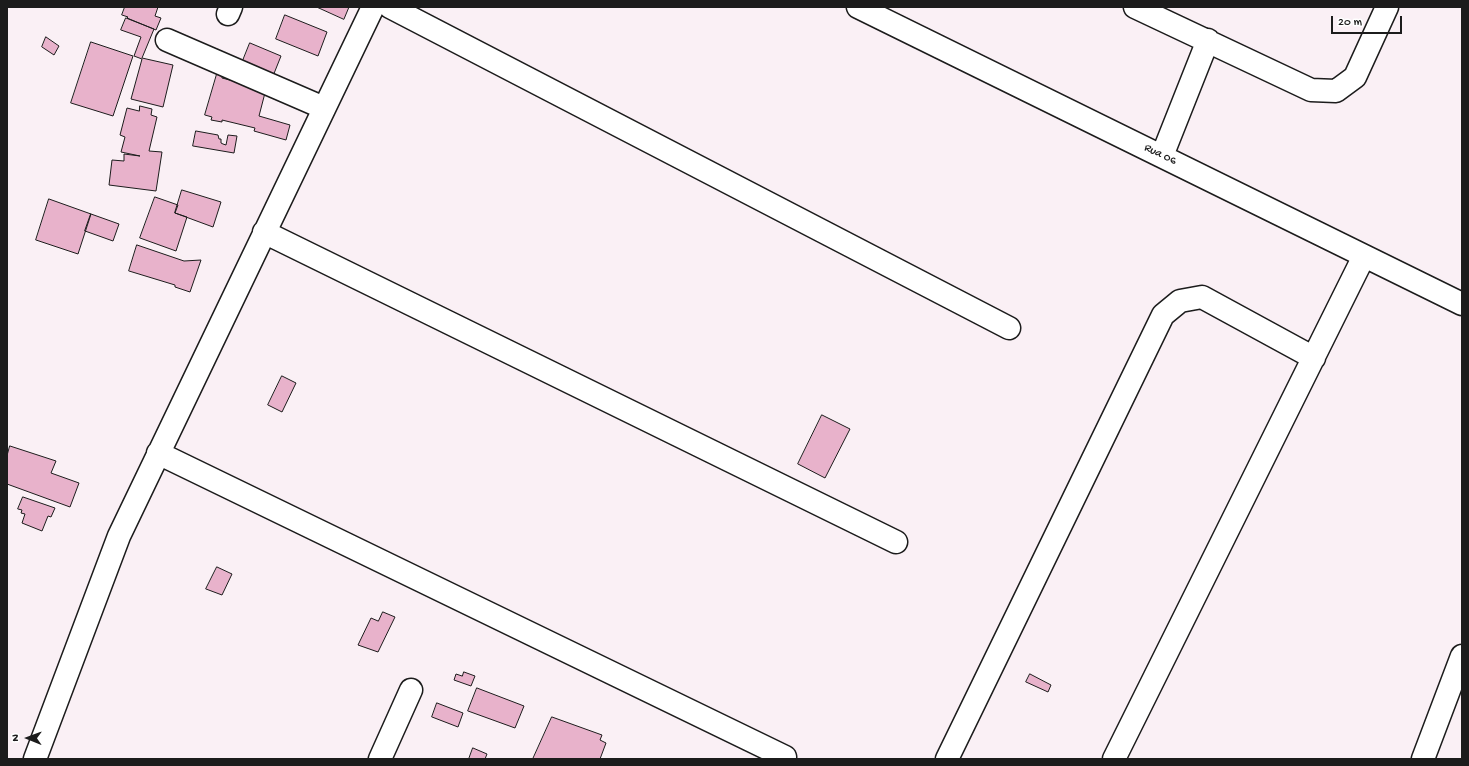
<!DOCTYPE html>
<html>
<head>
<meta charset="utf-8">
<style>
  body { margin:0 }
  #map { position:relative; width:1469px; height:766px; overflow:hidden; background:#faf0f5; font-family:"Gochi Hand",sans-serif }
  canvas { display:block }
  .frame { position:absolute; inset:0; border:8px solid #1c1c1c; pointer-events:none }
  .north { position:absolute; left:8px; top:718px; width:40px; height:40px; -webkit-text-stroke:3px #fff; paint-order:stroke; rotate:271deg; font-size:11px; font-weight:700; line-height:16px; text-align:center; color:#1c1c1c }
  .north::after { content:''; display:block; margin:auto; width:14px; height:18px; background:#1c1c1c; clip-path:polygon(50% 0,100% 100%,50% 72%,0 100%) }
  .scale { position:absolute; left:1331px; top:16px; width:71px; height:18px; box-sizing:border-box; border:2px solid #1c1c1c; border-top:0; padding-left:5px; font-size:12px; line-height:14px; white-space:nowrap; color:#1c1c1c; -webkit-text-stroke:3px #fff; paint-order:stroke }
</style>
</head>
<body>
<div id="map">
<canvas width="1469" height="766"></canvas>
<div class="frame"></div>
<div class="north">N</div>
<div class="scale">20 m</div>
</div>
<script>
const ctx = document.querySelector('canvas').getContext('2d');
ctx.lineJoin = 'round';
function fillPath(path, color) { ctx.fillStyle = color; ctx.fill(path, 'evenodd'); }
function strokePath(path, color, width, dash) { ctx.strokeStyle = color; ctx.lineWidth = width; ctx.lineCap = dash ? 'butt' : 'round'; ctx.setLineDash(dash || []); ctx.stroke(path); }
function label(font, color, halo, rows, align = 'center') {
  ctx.font = font + ' "Gochi Hand",sans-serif'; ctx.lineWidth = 4; ctx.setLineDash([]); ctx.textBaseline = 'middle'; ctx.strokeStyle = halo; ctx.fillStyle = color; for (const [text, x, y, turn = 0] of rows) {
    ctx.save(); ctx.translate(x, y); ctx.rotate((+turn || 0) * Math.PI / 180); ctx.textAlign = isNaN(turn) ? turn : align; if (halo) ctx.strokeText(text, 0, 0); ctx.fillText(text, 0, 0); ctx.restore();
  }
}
const building = new Path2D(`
  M 125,7 L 158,7 L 155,16 L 161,18 L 156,30 L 127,18 L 128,17 L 122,15 Z
  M 317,7 L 349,7 L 344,19 Z
  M 285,15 L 327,32 L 318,56 L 276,39 Z
  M 126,18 L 154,29 L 142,58 L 173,65 L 163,107 L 131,99 L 142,59 L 134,56 L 141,37 L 121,30 Z
  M 46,37 L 59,46 L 54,55 L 42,47 Z
  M 91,42 L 133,56 L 113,116 L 71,103 Z
  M 250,43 L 281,56 L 273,76 L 242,63 Z
  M 217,74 L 222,76 L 222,78 L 266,89 L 259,116 L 290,125 L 286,140 L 254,131 L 255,128 L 222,120 L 222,122 L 211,120 L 212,117 L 205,115 Z
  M 140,106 L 152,109 L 151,115 L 157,117 L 149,151 L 162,152 L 156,191 L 109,185 L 112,160 L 124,161 L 124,154 L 140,156 L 121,152 L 125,137 L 120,135 L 127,108 L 139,111 Z
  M 196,131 L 218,135 L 219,139 L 221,139 L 221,143 L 223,144 L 226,145 L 228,135 L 237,136 L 234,153 L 193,146 Z
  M 182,190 L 221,202 L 213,227 L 175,213 Z
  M 155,197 L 178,205 L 175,213 L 187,217 L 176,251 L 140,238 Z
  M 49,199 L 91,214 L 78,254 L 36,240 Z
  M 91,214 L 119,224 L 113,241 L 85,231 Z
  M 137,245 L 184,261 L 201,260 L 190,292 L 175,287 L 175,285 L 129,271 Z
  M 282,376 L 296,383 L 282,412 L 268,405 Z
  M 822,415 L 850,429 L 825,478 L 798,464 Z
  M 10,446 L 56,461 L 51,473 L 79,483 L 70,507 L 7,484 L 7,456 Z
  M 23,497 L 55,508 L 51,517 L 48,516 L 42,531 L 22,523 L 25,514 L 21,513 L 22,510 L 18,509 Z
  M 217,567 L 232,574 L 222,595 L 206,589 Z
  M 383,612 L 395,617 L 378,652 L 358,645 L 371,618 L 378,621 Z
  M 464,672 L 475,676 L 471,686 L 454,680 L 456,674 L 462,676 Z
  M 1030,674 L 1051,685 L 1048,692 L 1026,682 Z
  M 477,688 L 524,706 L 515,728 L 468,711 Z
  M 437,703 L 463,713 L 458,727 L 432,717 Z
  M 552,717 L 602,735 L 600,740 L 606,743 L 600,759 L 533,759 Z
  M 473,748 L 487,754 L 485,759 L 469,759 Z`);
fillPath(building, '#e8b2cb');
strokePath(building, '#1c1c1c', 1);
const street = new Path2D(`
  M 390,7 L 1009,328
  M 858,7 L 1462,304
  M 1135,7 L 1311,90 L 1336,91 L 1355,77 L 1387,7
  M 228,14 L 231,7
  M 167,40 L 324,108
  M 1162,156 L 1208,40
  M 264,232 L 896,542
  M 158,453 L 785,757
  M 35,759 L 119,536 L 373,7
  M 380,759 L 411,690
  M 947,759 L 1163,315 L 1180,301 L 1202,297 L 1314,358
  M 1114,759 L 1364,256
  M 1423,759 L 1462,656`);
strokePath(street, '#1c1c1c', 25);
strokePath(street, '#fff', 22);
label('12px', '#1c1c1c', '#fff', [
  ["Rua 06",1160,155,26]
]);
</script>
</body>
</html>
